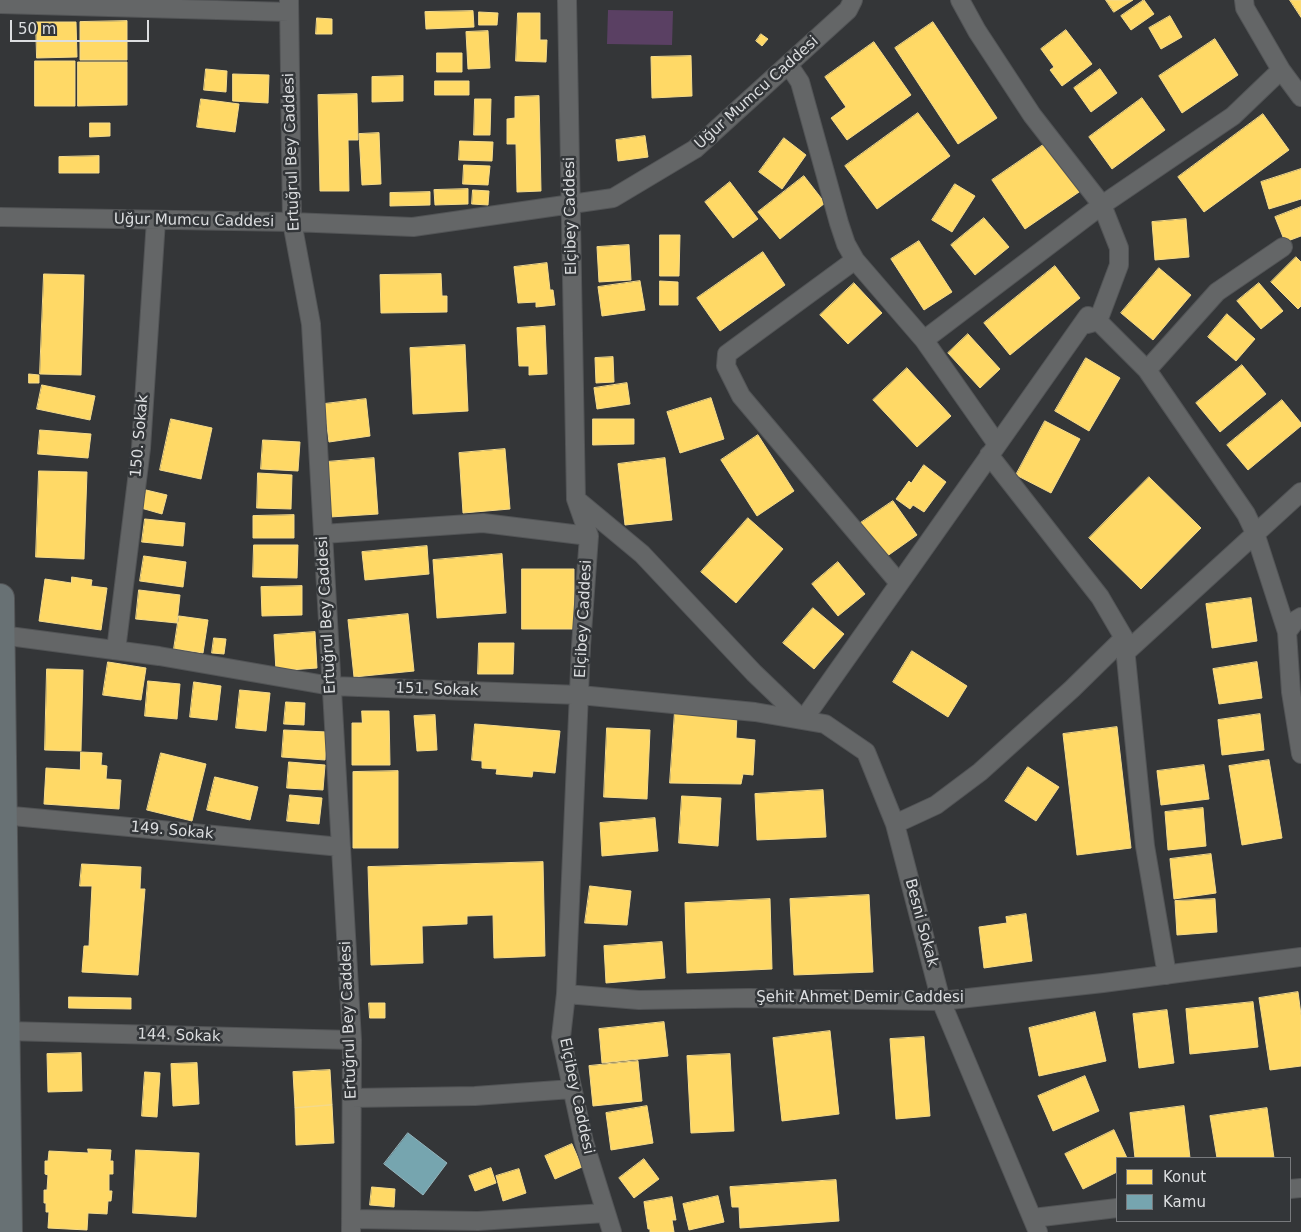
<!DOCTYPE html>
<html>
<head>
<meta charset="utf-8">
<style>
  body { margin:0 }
  #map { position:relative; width:1301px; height:1232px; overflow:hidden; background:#343638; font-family:"DejaVu Sans",sans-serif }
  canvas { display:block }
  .legend { position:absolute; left:1116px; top:1157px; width:175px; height:65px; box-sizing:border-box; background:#333639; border:1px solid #77797c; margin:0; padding:6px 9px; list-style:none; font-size:15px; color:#dcdee0 }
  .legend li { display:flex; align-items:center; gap:10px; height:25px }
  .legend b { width:25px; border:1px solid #77797c }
  .scale { position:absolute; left:10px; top:20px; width:139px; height:22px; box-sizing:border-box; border:2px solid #dcdee0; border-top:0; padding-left:6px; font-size:15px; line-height:18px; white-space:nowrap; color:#dcdee0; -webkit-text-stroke:4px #333639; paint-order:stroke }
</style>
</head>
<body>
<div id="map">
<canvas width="1301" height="1232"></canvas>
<ul class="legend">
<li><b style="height:14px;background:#ffd966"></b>Konut</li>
<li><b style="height:14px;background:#76a5af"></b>Kamu</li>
</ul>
<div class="scale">50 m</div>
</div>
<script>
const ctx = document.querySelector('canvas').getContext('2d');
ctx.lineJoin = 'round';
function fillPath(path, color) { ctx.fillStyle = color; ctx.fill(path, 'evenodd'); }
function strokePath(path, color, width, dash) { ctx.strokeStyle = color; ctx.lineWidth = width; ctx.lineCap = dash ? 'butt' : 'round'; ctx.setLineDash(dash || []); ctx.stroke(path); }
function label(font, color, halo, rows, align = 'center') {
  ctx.font = font + ' "DejaVu Sans",sans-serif'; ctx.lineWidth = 5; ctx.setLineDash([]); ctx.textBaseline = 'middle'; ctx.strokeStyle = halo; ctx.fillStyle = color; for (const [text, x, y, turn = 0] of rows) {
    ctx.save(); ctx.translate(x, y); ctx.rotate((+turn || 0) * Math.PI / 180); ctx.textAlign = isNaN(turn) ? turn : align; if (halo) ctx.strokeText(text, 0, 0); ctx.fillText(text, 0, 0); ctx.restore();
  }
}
fillPath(new Path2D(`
  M 608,10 L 673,11 L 672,45 L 607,44 Z`), '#5a4063');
const homes = new Path2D(`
  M 1106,0 L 1133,0 L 1114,12 Z
  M 1144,0 L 1154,14 L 1131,30 L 1121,16 Z
  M 1290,0 L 1301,0 L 1301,17 Z
  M 473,11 L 474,27 L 426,29 L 425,12 Z
  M 479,12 L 498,13 L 497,25 L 479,25 Z
  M 518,13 L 540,13 L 540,40 L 547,40 L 546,62 L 516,61 Z
  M 1170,16 L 1182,37 L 1161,49 L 1149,28 Z
  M 317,18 L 332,19 L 332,34 L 316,34 Z
  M 127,21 L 127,60 L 80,60 L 80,22 Z
  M 36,22 L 76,22 L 77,57 L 37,58 Z
  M 933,22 L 997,118 L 958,144 L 895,48 Z
  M 1066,30 L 1092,64 L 1062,86 L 1050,70 L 1054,67 L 1041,49 Z
  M 488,31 L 490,68 L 468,69 L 466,32 Z
  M 761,34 L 768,39 L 762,46 L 756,41 Z
  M 1215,39 L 1238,75 L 1182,113 L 1159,76 Z
  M 874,42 L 911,95 L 847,140 L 831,118 L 846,107 L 825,77 Z
  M 437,53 L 462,53 L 462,72 L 437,72 Z
  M 691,56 L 692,96 L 652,98 L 651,57 Z
  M 35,61 L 75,61 L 75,106 L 35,106 Z
  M 78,62 L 127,62 L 127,105 L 78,106 Z
  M 206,69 L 227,71 L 226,92 L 204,90 Z
  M 1100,69 L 1117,93 L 1091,112 L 1074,88 Z
  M 233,74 L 269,75 L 268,103 L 233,101 Z
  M 403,76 L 403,101 L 372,102 L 372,77 Z
  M 435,81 L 469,81 L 469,95 L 435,95 Z
  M 357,94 L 358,140 L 348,140 L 349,191 L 320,191 L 318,95 Z
  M 539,96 L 541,191 L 517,192 L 516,144 L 507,144 L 507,119 L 515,118 L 515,97 Z
  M 1142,98 L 1165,130 L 1112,169 L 1089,137 Z
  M 201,99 L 239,104 L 235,132 L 197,127 Z
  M 475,99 L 491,99 L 490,135 L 474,135 Z
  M 918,113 L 950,156 L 877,209 L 845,166 Z
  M 1263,114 L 1289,150 L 1204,212 L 1178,177 Z
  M 90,123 L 110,123 L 110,136 L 90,137 Z
  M 379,133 L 381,184 L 362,185 L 359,134 Z
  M 645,136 L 648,157 L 618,161 L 616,140 Z
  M 784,138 L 806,155 L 782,189 L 759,172 Z
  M 460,141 L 493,142 L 492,161 L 459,160 Z
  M 1049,141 L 1082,190 L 1025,229 L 992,180 Z
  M 99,156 L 99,173 L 59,173 L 59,157 Z
  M 464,165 L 490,166 L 488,185 L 463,184 Z
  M 1301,169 L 1301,199 L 1269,209 L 1261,182 Z
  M 804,176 L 825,203 L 780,239 L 758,212 Z
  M 730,182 L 758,219 L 733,238 L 705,202 Z
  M 955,184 L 975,196 L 952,232 L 932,220 Z
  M 468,189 L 468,204 L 435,205 L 434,190 Z
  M 473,190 L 489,191 L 488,205 L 472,204 Z
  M 430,192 L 430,205 L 390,206 L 390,193 Z
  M 1301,207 L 1301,236 L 1285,242 L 1275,217 Z
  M 984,218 L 1009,247 L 975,275 L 951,245 Z
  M 1186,219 L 1189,257 L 1155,260 L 1152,222 Z
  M 660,235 L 680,235 L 679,276 L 660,276 Z
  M 919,241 L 952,292 L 924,310 L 891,259 Z
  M 629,245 L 631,280 L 599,282 L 597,247 Z
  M 763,252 L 785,285 L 720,331 L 697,298 Z
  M 1296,257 L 1301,262 L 1301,306 L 1298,309 L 1271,282 Z
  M 547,263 L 550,290 L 553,290 L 555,305 L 536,307 L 536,302 L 518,303 L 514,267 Z
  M 1055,266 L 1080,298 L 1010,355 L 984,323 Z
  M 1159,268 L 1191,295 L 1153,340 L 1121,313 Z
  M 44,274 L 84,275 L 81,375 L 40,374 Z
  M 441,274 L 442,296 L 447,296 L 447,312 L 381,313 L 380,275 Z
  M 640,281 L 645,310 L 602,316 L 598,287 Z
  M 660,281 L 678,282 L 678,305 L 660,305 Z
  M 854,283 L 882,313 L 848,344 L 820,315 Z
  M 1259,283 L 1283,311 L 1261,329 L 1237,301 Z
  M 1227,314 L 1255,339 L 1236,361 L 1208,337 Z
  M 545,326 L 547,374 L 529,375 L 529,366 L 519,366 L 517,328 Z
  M 968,334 L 1000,369 L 980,388 L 948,353 Z
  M 465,345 L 468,411 L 413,414 L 410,348 Z
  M 613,357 L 614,382 L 596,383 L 595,358 Z
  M 1086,358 L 1120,378 L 1089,431 L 1055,411 Z
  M 1242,365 L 1266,394 L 1220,432 L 1196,403 Z
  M 907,368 L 951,416 L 917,447 L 873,400 Z
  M 29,374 L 39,375 L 39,383 L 29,383 Z
  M 627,383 L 630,404 L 597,409 L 594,388 Z
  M 42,385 L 95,396 L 90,420 L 37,409 Z
  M 711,398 L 724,439 L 680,453 L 667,412 Z
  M 366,399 L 370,436 L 329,442 L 324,404 Z
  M 1282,400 L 1301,423 L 1301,426 L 1248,470 L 1227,445 Z
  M 171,419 L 212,428 L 201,479 L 160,470 Z
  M 593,419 L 634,419 L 634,444 L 593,445 Z
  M 1045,421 L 1080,439 L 1051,493 L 1016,475 Z
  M 40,430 L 91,434 L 88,458 L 38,454 Z
  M 758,435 L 794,491 L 757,516 L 721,460 Z
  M 263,440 L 300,442 L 298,471 L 261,469 Z
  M 505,449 L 510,509 L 463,513 L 459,453 Z
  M 374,458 L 378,514 L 330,517 L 326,462 Z
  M 665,458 L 672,520 L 625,525 L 618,464 Z
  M 924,465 L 946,482 L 924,512 L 913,505 L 910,509 L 896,499 L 909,481 L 911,483 Z
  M 39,471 L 87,472 L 84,559 L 36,557 Z
  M 258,473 L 292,475 L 291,509 L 257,508 Z
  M 1149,477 L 1201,528 L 1141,589 L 1089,538 Z
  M 146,490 L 167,495 L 162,514 L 141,508 Z
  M 893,501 L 917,535 L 883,559 L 859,524 Z
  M 294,515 L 294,538 L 253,538 L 253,516 Z
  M 748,518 L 783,549 L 736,603 L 701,572 Z
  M 145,519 L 185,523 L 183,546 L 142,542 Z
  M 254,545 L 298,545 L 297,578 L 253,577 Z
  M 427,546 L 429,574 L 365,580 L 362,552 Z
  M 502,554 L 506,613 L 437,618 L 433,560 Z
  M 144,556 L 186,562 L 183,587 L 140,581 Z
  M 838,562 L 865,594 L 838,616 L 812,584 Z
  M 522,569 L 574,569 L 574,629 L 522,629 Z
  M 72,577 L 92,580 L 91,586 L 107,588 L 101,630 L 39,621 L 45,579 L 71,583 Z
  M 302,586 L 302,615 L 262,616 L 261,587 Z
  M 139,590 L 180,595 L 177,623 L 136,619 Z
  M 1251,598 L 1257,641 L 1212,648 L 1206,604 Z
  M 813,608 L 844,634 L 814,669 L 783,643 Z
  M 408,614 L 414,671 L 354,677 L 348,620 Z
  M 179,616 L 208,620 L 203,653 L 174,649 Z
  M 315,632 L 317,668 L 276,671 L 274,635 Z
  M 214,638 L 226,639 L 224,654 L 212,653 Z
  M 479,643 L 514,643 L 513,674 L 478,674 Z
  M 912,651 L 967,686 L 948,717 L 893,682 Z
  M 108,662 L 146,668 L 141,700 L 103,695 Z
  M 1257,662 L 1262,698 L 1219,704 L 1213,669 Z
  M 47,669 L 83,670 L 81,751 L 45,750 Z
  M 148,681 L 180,684 L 177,719 L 145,716 Z
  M 194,682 L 221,686 L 217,720 L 190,717 Z
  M 240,690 L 270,693 L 266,731 L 236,728 Z
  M 286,702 L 305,703 L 304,725 L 284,724 Z
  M 362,711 L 389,711 L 390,765 L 352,765 L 352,723 L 362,723 Z
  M 675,711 L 737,714 L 736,738 L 755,740 L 753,775 L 743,774 L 741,784 L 670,783 Z
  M 1260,714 L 1264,750 L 1222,755 L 1218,720 Z
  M 435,715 L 437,750 L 417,751 L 414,716 Z
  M 475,724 L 560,731 L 555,773 L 533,771 L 532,777 L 496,774 L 497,769 L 482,768 L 482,761 L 472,760 Z
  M 1117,727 L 1131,848 L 1077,855 L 1063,734 Z
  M 607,728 L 650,730 L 647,799 L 604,797 Z
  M 284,730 L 327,732 L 325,760 L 282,757 Z
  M 81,752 L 102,753 L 101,765 L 107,766 L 106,779 L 121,780 L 119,809 L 44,804 L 46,768 L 80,770 Z
  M 161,753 L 206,764 L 192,821 L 147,810 Z
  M 1269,760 L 1282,838 L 1242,845 L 1229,766 Z
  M 289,762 L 325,765 L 323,790 L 287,788 Z
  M 1204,765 L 1209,799 L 1161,805 L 1157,771 Z
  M 1028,767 L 1059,787 L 1036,821 L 1005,801 Z
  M 398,771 L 398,848 L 353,848 L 353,772 Z
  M 215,777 L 258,787 L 250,820 L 207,810 Z
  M 823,790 L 826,837 L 757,840 L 755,794 Z
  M 290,795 L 322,798 L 319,824 L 287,821 Z
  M 682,796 L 721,798 L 718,846 L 679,843 Z
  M 1203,808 L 1206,846 L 1168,850 L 1165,812 Z
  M 655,818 L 658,851 L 602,856 L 600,823 Z
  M 1211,854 L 1216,893 L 1174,899 L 1170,859 Z
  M 543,862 L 545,956 L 494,958 L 493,915 L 467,916 L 467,924 L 422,926 L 423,963 L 371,965 L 368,867 Z
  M 82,864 L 141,867 L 140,889 L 145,889 L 138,975 L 82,972 L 84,946 L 89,946 L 92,886 L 80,886 Z
  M 590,886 L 631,891 L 627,925 L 585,923 Z
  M 869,895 L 873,972 L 794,975 L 790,899 Z
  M 770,899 L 772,969 L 687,973 L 685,903 Z
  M 1215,899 L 1217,932 L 1177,935 L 1175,901 Z
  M 1026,914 L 1032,961 L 984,968 L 979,927 L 1007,923 L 1006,917 Z
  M 662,942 L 665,978 L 606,983 L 604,946 Z
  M 1298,992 L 1301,1015 L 1301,1066 L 1270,1070 L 1259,998 Z
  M 69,997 L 131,998 L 131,1009 L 69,1008 Z
  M 1253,1002 L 1258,1047 L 1190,1054 L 1186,1009 Z
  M 369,1003 L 385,1003 L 385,1018 L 370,1018 Z
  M 1167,1010 L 1174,1063 L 1139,1068 L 1133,1014 Z
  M 1095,1012 L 1106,1061 L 1039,1076 L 1029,1028 Z
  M 664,1022 L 668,1056 L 602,1063 L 599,1029 Z
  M 830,1031 L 839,1114 L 782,1121 L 773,1038 Z
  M 924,1037 L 930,1116 L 896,1119 L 890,1039 Z
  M 81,1053 L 82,1091 L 48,1092 L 47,1054 Z
  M 730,1054 L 734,1131 L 691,1133 L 687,1056 Z
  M 638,1061 L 642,1101 L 593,1106 L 589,1066 Z
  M 197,1063 L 199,1104 L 173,1106 L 171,1064 Z
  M 330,1070 L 332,1105 L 295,1108 L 293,1072 Z
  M 145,1072 L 160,1073 L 157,1117 L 142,1116 Z
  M 1085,1076 L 1099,1111 L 1053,1131 L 1038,1096 Z
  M 332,1105 L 334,1143 L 296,1145 L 295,1108 Z
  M 647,1106 L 653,1143 L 611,1150 L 606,1113 Z
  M 1184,1106 L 1190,1158 L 1135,1158 L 1130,1113 Z
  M 1267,1108 L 1274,1158 L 1217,1158 L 1210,1116 Z
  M 1114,1130 L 1127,1158 L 1117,1158 L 1117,1172 L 1083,1189 L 1065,1154 Z
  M 572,1144 L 582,1167 L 555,1179 L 545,1156 Z
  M 88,1149 L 111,1150 L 110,1161 L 113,1161 L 113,1174 L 109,1174 L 109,1191 L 112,1191 L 111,1201 L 108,1201 L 107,1214 L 88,1213 L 87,1230 L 48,1228 L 49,1212 L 46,1212 L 46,1203 L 44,1203 L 44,1190 L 47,1190 L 48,1175 L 45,1174 L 45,1161 L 48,1161 L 49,1151 L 88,1153 Z
  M 136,1150 L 199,1153 L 196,1217 L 133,1213 Z
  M 644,1159 L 659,1179 L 634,1198 L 619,1178 Z
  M 491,1168 L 496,1183 L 475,1191 L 469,1176 Z
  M 519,1169 L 526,1193 L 503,1201 L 496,1176 Z
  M 836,1180 L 839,1221 L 740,1228 L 739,1207 L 732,1207 L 730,1187 Z
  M 372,1187 L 395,1189 L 394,1207 L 370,1205 Z
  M 718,1196 L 724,1222 L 689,1230 L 683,1204 Z
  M 672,1197 L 676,1220 L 672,1220 L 674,1232 L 650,1232 L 650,1229 L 648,1229 L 644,1202 Z`);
fillPath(homes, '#ffd966');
strokePath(homes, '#f4da8b', 1);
const public = new Path2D(`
  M 408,1133 L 447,1163 L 423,1195 L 384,1164 Z`);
fillPath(public, '#76a5af');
strokePath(public, '#95b6be', 1);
const minor = new Path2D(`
  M 289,0 L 292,222 L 311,324 L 352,1040 L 351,1232
  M 567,0 L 576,499 L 589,536 L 581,646 L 566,994 L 561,1037 L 584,1142 L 612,1232
  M 960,0 L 977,31 L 1032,115 L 1102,205 L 1119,248 L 1119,265 L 1098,321 L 1087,324
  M 1244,0 L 1245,8 L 1281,70 L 1301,97
  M 0,4 L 289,12
  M 788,64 L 800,82 L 839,223 L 846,244 L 855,260 L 924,340 L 997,444
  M 0,217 L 292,222 L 413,227 L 613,198 L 695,149 L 848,10 L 853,0
  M 855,260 L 727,354 L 726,366 L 741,396 L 899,583
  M 924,340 L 1102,205 L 1233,116 L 1281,70
  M 1147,370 L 1217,292 L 1283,247
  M 989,455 L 1100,597 L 1124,638 L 1145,846 L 1167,975
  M 577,500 L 642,554 L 754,673 L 803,720 L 1088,316 L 1098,321 L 1147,370 L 1246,514 L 1255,533 L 1287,632
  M 323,534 L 483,523 L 589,536
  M 1301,617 L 1296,620 L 1287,632 L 1291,692 L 1301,754
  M 1,635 L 159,656 L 331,686 L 580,695 L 755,712 L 825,724 L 866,752 L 895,824 L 941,1001 L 1038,1232
  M 116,650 L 141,448 L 156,220
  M 1125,653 L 1301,492
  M 2,815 L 341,847
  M 895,824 L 936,805 L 980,772 L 1072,689 L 1124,638
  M 566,994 L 639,1000 L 749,998 L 941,1001 L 1103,983 L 1301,957
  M 6,1031 L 352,1040
  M 352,1098 L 475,1096 L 572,1089
  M 1290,1189 L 1301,1188
  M 1033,1218 L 1117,1208
  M 351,1219 L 478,1221 L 605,1213`);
const trunk = new Path2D(`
  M 0,598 L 8,1232`);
strokePath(minor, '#525456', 20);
strokePath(trunk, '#525456', 30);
strokePath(minor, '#646667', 18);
strokePath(trunk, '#687174', 28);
label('15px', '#dcdee0', '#333639', [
  ["Uğur Mumcu Caddesi",757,93,-42],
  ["Ertuğrul Bey Caddesi",292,152,-92],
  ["Elçibey Caddesi",571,216,-91],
  ["Uğur Mumcu Caddesi",194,221,1],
  ["150. Sokak",140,436,-85],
  ["Ertuğrul Bey Caddesi",327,615,-93],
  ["Elçibey Caddesi",584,619,-87],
  ["151. Sokak",437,690,2],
  ["149. Sokak",172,831,5],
  ["Besni Sokak",921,923,75],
  ["Şehit Ahmet Demir Caddesi",860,998],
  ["Ertuğrul Bey Caddesi",349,1020,-92],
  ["144. Sokak",179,1036,2],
  ["Elçibey Caddesi",576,1096,78]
]);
</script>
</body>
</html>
